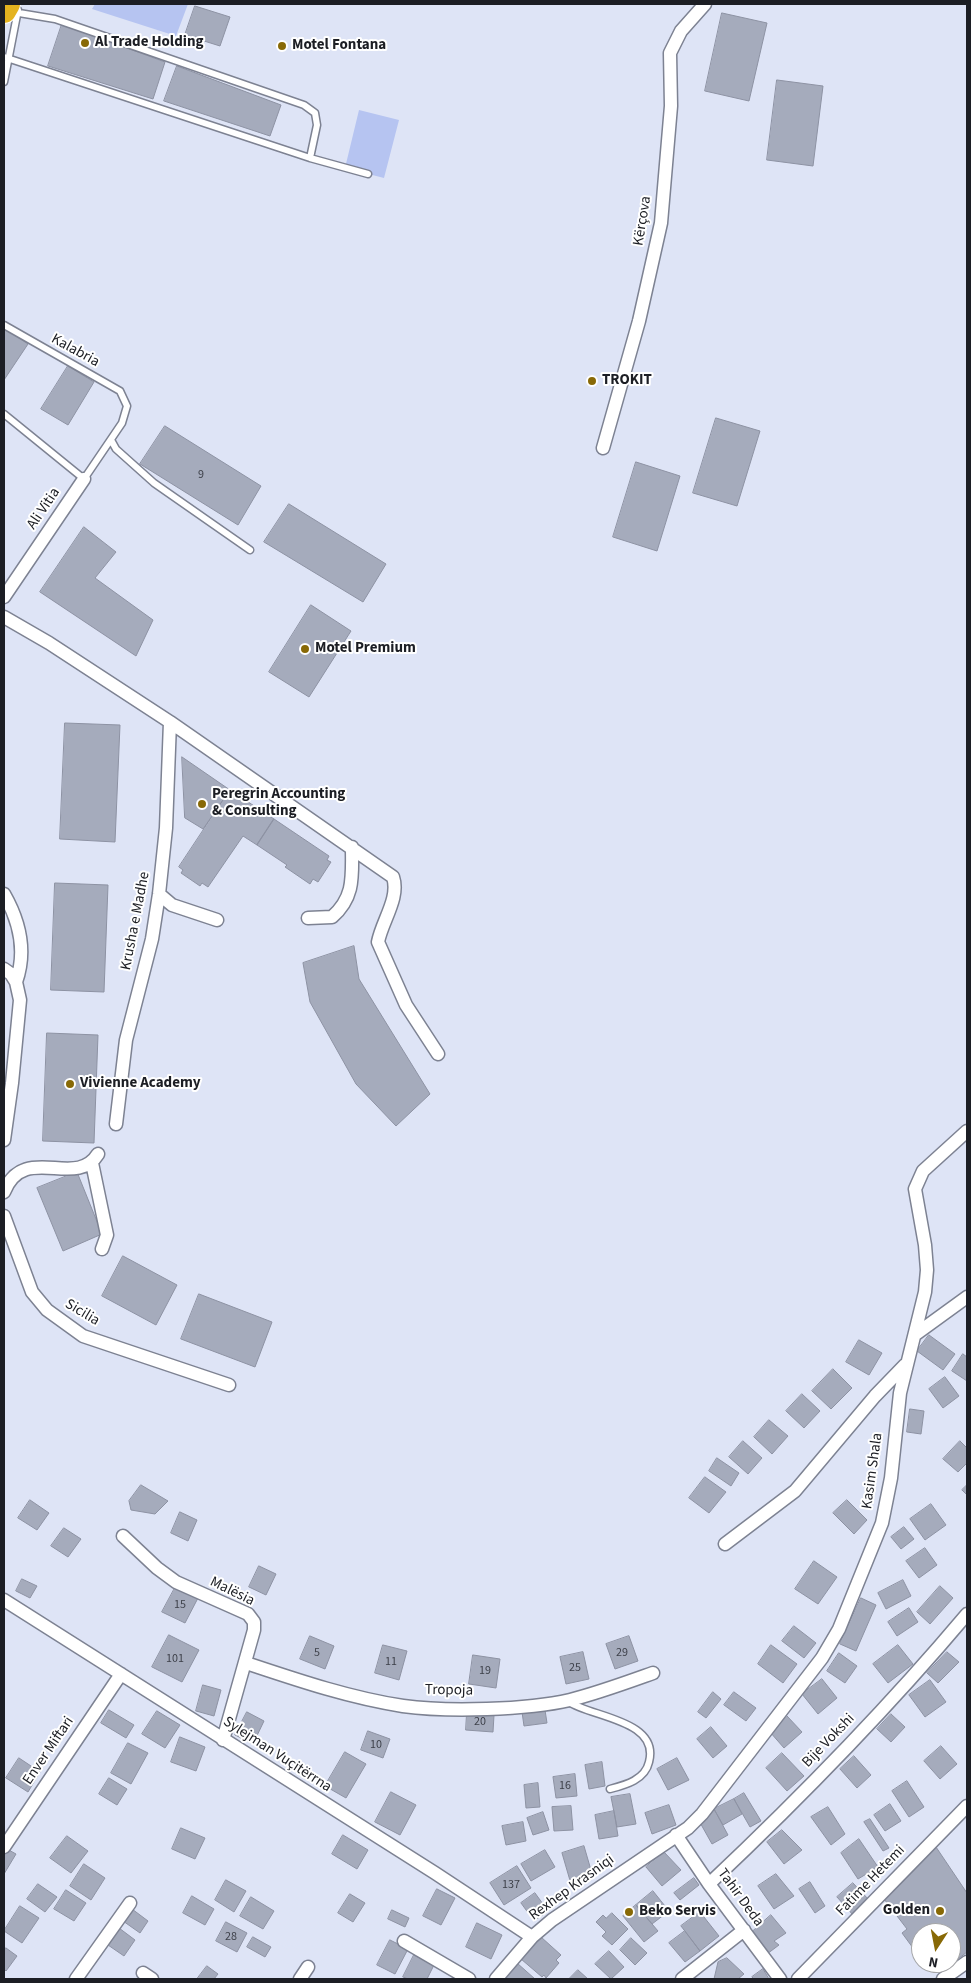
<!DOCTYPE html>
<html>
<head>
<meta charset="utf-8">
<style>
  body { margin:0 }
  #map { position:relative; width:971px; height:1983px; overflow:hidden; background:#dee4f6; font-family:"Source Sans 3",sans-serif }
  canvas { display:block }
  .frame { position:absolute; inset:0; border:5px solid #1c1e24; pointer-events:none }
  .north { position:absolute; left:911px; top:1923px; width:50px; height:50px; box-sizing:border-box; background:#fff; border:1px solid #a4a5a7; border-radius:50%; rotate:191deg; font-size:14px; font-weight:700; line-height:20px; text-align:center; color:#1c1e24 }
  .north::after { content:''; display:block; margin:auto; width:18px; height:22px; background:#886906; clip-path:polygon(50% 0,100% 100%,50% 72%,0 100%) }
</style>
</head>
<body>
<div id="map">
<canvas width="971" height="1983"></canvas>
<div class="frame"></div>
<div class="north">N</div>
</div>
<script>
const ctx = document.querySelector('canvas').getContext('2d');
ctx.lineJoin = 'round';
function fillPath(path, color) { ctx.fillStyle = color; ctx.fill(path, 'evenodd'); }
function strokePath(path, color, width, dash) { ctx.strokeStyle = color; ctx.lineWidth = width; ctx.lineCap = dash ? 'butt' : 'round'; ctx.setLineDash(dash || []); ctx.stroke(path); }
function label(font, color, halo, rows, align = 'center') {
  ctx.font = font + ' "Source Sans 3",sans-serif'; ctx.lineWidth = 4; ctx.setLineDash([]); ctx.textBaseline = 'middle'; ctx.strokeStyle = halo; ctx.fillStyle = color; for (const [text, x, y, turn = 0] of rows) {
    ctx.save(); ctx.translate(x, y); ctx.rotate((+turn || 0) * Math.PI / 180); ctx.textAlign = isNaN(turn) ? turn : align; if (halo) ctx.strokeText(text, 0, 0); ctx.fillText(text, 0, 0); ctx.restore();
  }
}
fillPath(new Path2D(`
  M 95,4 L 188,4 L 176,36 L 92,9 Z
  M 359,110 L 399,120 L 384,178 L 345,168 Z`), '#b6c4f1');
const building = new Path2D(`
  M 195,6 L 230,17 L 220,46 L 185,35 Z
  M 722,13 L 767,23 L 749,101 L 705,91 Z
  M 62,24 L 165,62 L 153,99 L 48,66 Z
  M 177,66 L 281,105 L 270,136 L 164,101 Z
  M 777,80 L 823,86 L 813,166 L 767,160 Z
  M 4,328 L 28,344 L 4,380 Z
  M 68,366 L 94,382 L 68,425 L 41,409 Z
  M 716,418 L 760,431 L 737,506 L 693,493 Z
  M 165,426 L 261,486 L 238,525 L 140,464 Z
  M 636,462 L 680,476 L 657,551 L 613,537 Z
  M 289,504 L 386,564 L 363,602 L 264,542 Z
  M 84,527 L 116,552 L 95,578 L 153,620 L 136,656 L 40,592 Z
  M 311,605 L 351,631 L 309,697 L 269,672 Z
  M 65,723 L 120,725 L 115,842 L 60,839 Z
  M 182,757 L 230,790 L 203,829 L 185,818 Z
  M 230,790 L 274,819 L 257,845 L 243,836 L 208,887 L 202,883 L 200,886 L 181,873 L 183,870 L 179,867 Z
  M 274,819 L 329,856 L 327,860 L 331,862 L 318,882 L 313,879 L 310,884 L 285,867 L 287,865 L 257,845 Z
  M 55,883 L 108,885 L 104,992 L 51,990 Z
  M 354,946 L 359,979 L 430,1094 L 396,1126 L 356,1084 L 310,1002 L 303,963 Z
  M 47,1033 L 98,1035 L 94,1143 L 43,1141 Z
  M 77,1172 L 102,1234 L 63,1251 L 37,1188 Z
  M 123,1256 L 177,1285 L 156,1325 L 102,1296 Z
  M 199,1294 L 272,1322 L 255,1367 L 181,1339 Z
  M 929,1335 L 955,1354 L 943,1370 L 917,1351 Z
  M 859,1340 L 882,1353 L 869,1375 L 846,1362 Z
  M 963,1354 L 967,1357 L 967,1381 L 952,1371 Z
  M 833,1369 L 852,1388 L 831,1409 L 812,1391 Z
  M 945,1377 L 959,1396 L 943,1408 L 929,1389 Z
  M 802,1394 L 820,1411 L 804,1428 L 786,1411 Z
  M 910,1409 L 924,1411 L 921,1434 L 907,1432 Z
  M 769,1420 L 788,1436 L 772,1454 L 754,1437 Z
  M 743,1441 L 762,1458 L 748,1474 L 729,1457 Z
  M 960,1441 L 967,1448 L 967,1463 L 958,1472 L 943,1459 Z
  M 717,1458 L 739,1473 L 731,1486 L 709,1471 Z
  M 705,1477 L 726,1492 L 709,1513 L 689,1498 Z
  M 141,1485 L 168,1501 L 155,1514 L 131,1510 L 129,1501 Z
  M 967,1485 L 967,1495 L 962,1490 Z
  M 30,1500 L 49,1513 L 37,1530 L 18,1518 Z
  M 847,1500 L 867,1520 L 854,1534 L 833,1513 Z
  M 931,1504 L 946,1525 L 925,1540 L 910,1519 Z
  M 180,1512 L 197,1520 L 188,1541 L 171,1533 Z
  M 904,1527 L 914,1539 L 901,1549 L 891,1537 Z
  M 64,1528 L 81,1539 L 68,1557 L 51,1546 Z
  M 925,1548 L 937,1565 L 919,1578 L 906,1561 Z
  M 814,1561 L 837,1577 L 818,1604 L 795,1589 Z
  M 259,1566 L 276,1574 L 266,1595 L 249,1587 Z
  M 22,1579 L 37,1586 L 30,1598 L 16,1591 Z
  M 903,1580 L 911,1596 L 886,1609 L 878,1593 Z
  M 176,1586 L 198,1598 L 185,1623 L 162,1612 Z
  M 940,1586 L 953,1598 L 930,1624 L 917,1612 Z
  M 861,1598 L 876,1605 L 856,1651 L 840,1644 Z
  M 909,1608 L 918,1622 L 897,1636 L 888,1622 Z
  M 794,1626 L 816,1643 L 804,1658 L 782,1641 Z
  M 169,1635 L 199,1650 L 182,1682 L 152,1667 Z
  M 310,1636 L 334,1646 L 325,1669 L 300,1659 Z
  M 629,1636 L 638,1661 L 615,1669 L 606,1644 Z
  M 383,1645 L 407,1651 L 399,1680 L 375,1673 Z
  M 771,1645 L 797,1664 L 783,1683 L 758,1664 Z
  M 898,1645 L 913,1664 L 888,1683 L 873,1664 Z
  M 583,1652 L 589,1679 L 566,1684 L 560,1657 Z
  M 947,1652 L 959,1662 L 938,1683 L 927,1673 Z
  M 839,1653 L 857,1666 L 845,1683 L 827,1671 Z
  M 473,1655 L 500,1659 L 496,1688 L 469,1684 Z
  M 822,1679 L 837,1698 L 818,1714 L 802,1694 Z
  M 930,1680 L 946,1702 L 925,1717 L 909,1695 Z
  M 203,1685 L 221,1690 L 214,1716 L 196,1711 Z
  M 713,1692 L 721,1699 L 706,1718 L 698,1712 Z
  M 734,1692 L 756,1708 L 746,1721 L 724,1705 Z
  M 109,1710 L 134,1725 L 126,1738 L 101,1723 Z
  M 545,1710 L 547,1723 L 524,1726 L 522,1712 Z
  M 157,1711 L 180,1725 L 165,1748 L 142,1734 Z
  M 247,1712 L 264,1721 L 253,1744 L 235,1735 Z
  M 467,1713 L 494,1715 L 493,1732 L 466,1730 Z
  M 891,1714 L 905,1727 L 891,1742 L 877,1729 Z
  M 787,1716 L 802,1732 L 784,1748 L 770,1732 Z
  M 711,1727 L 727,1746 L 713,1758 L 697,1739 Z
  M 368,1731 L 390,1739 L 383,1758 L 361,1750 Z
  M 180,1737 L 205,1747 L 196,1771 L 171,1762 Z
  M 128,1743 L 148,1753 L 131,1784 L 111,1773 Z
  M 941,1746 L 957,1764 L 940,1779 L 924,1761 Z
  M 345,1752 L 366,1764 L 346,1798 L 325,1786 Z
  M 782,1753 L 804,1776 L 787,1791 L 766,1768 Z
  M 854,1756 L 871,1775 L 857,1788 L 840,1769 Z
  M 19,1758 L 40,1772 L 28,1792 L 6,1778 Z
  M 677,1758 L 689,1780 L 668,1790 L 657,1769 Z
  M 602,1762 L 605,1786 L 589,1789 L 585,1765 Z
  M 575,1774 L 577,1796 L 556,1798 L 553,1777 Z
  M 109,1778 L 127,1789 L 117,1805 L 99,1794 Z
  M 907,1781 L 924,1807 L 909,1817 L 892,1791 Z
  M 538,1783 L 540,1807 L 526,1808 L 524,1785 Z
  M 391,1792 L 416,1805 L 400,1835 L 375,1822 Z
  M 744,1793 L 761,1821 L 750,1827 L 734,1799 Z
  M 630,1794 L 636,1824 L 617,1827 L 611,1797 Z
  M 734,1799 L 742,1814 L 723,1825 L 714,1809 Z
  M 890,1804 L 901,1821 L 885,1831 L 874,1815 Z
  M 669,1805 L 676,1825 L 652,1834 L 645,1813 Z
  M 571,1806 L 573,1830 L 554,1831 L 552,1807 Z
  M 828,1807 L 845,1834 L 831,1845 L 811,1817 Z
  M 714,1809 L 728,1835 L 712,1844 L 698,1819 Z
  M 614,1811 L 618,1836 L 599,1839 L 595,1815 Z
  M 543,1812 L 549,1830 L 533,1835 L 527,1818 Z
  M 870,1819 L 889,1848 L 883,1851 L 864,1822 Z
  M 523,1822 L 526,1841 L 506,1845 L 502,1826 Z
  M 181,1828 L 205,1838 L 195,1859 L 172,1849 Z
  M 782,1830 L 802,1850 L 784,1864 L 767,1842 Z
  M 343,1835 L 368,1850 L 357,1869 L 332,1854 Z
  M 67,1836 L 88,1851 L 71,1873 L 50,1858 Z
  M 859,1839 L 878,1867 L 858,1879 L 841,1853 Z
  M 584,1846 L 593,1877 L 571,1884 L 562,1853 Z
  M 936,1847 L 967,1893 L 967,1952 L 940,1973 L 933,1963 L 951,1963 L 951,1933 L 921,1933 L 921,1946 L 919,1943 L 913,1948 L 902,1933 L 907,1929 L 884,1899 Z
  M 7,1849 L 16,1854 L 4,1874 L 4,1855 Z
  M 545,1850 L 555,1867 L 531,1881 L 521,1864 Z
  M 664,1852 L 681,1870 L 662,1886 L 646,1867 Z
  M 84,1864 L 105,1878 L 91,1900 L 70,1886 Z
  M 517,1866 L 531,1888 L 504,1905 L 490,1883 Z
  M 776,1874 L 794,1896 L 774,1909 L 758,1886 Z
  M 694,1878 L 699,1885 L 680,1900 L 674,1893 Z
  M 226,1880 L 246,1891 L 234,1912 L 215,1900 Z
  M 810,1882 L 825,1906 L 815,1913 L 799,1889 Z
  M 853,1883 L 870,1901 L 853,1915 L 837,1897 Z
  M 38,1884 L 57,1897 L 45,1912 L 27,1899 Z
  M 437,1889 L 455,1898 L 441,1925 L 423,1916 Z
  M 66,1890 L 86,1903 L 74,1921 L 54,1909 Z
  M 653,1891 L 669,1911 L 652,1924 L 636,1905 Z
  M 535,1893 L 548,1911 L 534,1921 L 521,1903 Z
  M 350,1894 L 365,1903 L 353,1922 L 338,1913 Z
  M 192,1896 L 214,1909 L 205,1925 L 183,1913 Z
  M 251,1897 L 274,1911 L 263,1929 L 240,1916 Z
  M 636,1905 L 658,1931 L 644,1942 L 623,1916 Z
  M 20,1906 L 39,1918 L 22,1943 L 4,1931 Z
  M 132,1909 L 148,1921 L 140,1933 L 123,1921 Z
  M 392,1910 L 409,1918 L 405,1927 L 388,1919 Z
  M 700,1912 L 719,1936 L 700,1951 L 681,1926 Z
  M 612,1913 L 628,1929 L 612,1945 L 602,1936 L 606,1932 L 596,1922 L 603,1915 L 606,1918 Z
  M 771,1915 L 786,1933 L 774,1941 L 779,1945 L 767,1954 L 751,1933 Z
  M 226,1922 L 247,1933 L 237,1952 L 216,1941 Z
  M 477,1923 L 502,1935 L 491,1959 L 466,1947 Z
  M 119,1928 L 135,1940 L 124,1956 L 108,1945 Z
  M 685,1931 L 700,1951 L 685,1962 L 669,1943 Z
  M 253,1937 L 271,1947 L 265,1957 L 247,1947 Z
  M 541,1937 L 561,1955 L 556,1960 L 559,1963 L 546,1978 L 544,1975 L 542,1977 L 521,1959 Z
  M 631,1938 L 647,1953 L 635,1965 L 620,1950 Z
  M 390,1940 L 408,1949 L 395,1974 L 377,1965 Z
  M 6,1948 L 17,1956 L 6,1971 L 4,1969 L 4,1951 Z
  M 609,1951 L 624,1967 L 611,1979 L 595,1964 Z
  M 414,1955 L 434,1965 L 427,1979 L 408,1979 L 403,1977 Z
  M 727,1958 L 744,1974 L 738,1979 L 714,1979 L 718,1962 Z
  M 517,1963 L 535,1979 L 502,1979 Z
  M 207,1966 L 218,1974 L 214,1979 L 197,1979 Z
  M 763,1969 L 769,1979 L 754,1979 L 752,1977 Z
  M 578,1970 L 588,1979 L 569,1979 Z`);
fillPath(building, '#a5abbc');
strokePath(building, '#8d92a3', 1);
const lane = new Path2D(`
  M 19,13 L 55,19 L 304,105 L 315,113 L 317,125 L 310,158
  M 4,57 L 310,158 L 368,174
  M 4,82 L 18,10
  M 4,325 L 120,391 L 127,406 L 122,423 L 84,479 L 4,414
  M 111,440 L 116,449 L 154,483 L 250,550
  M 569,1702 C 591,1717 660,1720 649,1762 C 645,1780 625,1785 610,1789`);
const street = new Path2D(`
  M 603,448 L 639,321 L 661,223 L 671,106 L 670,53 L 681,31 L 705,4
  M 4,597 L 84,479
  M 4,617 L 49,643 L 170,722 L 393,877 C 400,898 382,921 378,942 L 406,1005 L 438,1054
  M 4,894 C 20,922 27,951 16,982
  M 159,894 L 172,905 L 217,920
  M 308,918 L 332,917 C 355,897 352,876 352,847
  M 4,969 L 11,974 L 16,982 L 20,1000 L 12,1083 L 4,1140
  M 116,1124 L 126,1040 L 152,939 L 159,894 L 166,828 L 170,722
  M 92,1163 L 107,1235 L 102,1249
  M 4,1192 C 24,1142 76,1190 98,1154
  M 4,1216 L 32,1292 L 47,1310 L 83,1336 L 229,1385
  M 916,1334 L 967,1297
  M 123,1536 L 157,1568 L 176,1582 L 248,1614 L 254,1622 L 254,1630 L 223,1740
  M 725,1544 L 795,1491 L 875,1396 L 905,1365
  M 4,1600 L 435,1873 L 532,1937
  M 246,1663 C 297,1680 350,1698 403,1706 C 447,1712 527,1710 570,1700 C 598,1693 625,1683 653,1673
  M 676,1835 L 709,1884 L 780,1979
  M 4,1847 L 121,1674
  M 709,1884 C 799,1799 887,1709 967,1614
  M 404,1941 L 469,1979
  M 143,1973 L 152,1979
  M 76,1979 L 130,1903
  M 300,1979 L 308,1967
  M 496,1979 L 532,1937 L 552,1920 L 688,1828 L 702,1814 L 822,1658 L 839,1629 L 882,1523 L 891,1478 L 900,1393 L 925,1292 L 927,1270 L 925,1245 L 915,1189 L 923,1171 L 967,1131
  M 682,1979 L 744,1930
  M 798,1979 L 967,1806
  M 943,1979 L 967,1962`);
const highway = new Path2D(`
  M 4,11 L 8,4`);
strokePath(lane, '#7d8292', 9);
strokePath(street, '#7d8292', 15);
strokePath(highway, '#fff', 26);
strokePath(lane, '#fff', 6);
strokePath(street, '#fff', 12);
strokePath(highway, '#e4b31f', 24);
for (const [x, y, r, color] of [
  [85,43,5,"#886906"],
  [282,46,5,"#886906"],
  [592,381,5,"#886906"],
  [305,649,5,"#886906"],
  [202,804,5,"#886906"],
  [70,1084,5,"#886906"],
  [940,1911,5,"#886906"],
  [629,1912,5,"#886906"]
]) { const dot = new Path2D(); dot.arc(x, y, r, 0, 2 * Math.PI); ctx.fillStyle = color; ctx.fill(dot); strokePath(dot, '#fff', 2); }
label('12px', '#3e414a', null, [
  ["9",201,475],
  ["15",180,1605],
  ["5",317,1653],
  ["29",622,1653],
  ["101",175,1659],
  ["11",391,1662],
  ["25",575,1668],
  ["19",485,1671],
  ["20",480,1722],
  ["10",376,1745],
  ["16",565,1786],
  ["137",511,1885],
  ["28",231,1937]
]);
label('bold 15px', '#1c1e24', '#fff', [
  ["Al Trade Holding",95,43],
  ["Motel Fontana",292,46],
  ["TROKIT",602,381],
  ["Motel Premium",315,649],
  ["Peregrin Accounting",212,795],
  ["& Consulting",212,812],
  ["Vivienne Academy",80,1084],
  ["Golden",930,1911,"right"],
  ["Beko Servis",639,1912]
], 'left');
label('15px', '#1c1e24', '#fff', [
  ["Kërçova",643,221,-81],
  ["Kalabria",75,351,29],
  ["Ali Vitia",44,509,-56],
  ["Krusha e Madhe",136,921,-79],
  ["Sicilia",82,1313,31],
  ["Kasim Shala",873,1471,-82],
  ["Malësia",232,1592,26],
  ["Tropoja",449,1691,1],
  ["Bije Vokshi",829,1741,-46],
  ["Enver Miftari",49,1751,-56],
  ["Sylejman Vuçitërrna",277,1755,33],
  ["Fatime Hetemi",871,1881,-46],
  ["Rexhep Krasniqi",572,1888,-36],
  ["Tahir Deda",740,1898,54]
]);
</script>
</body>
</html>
